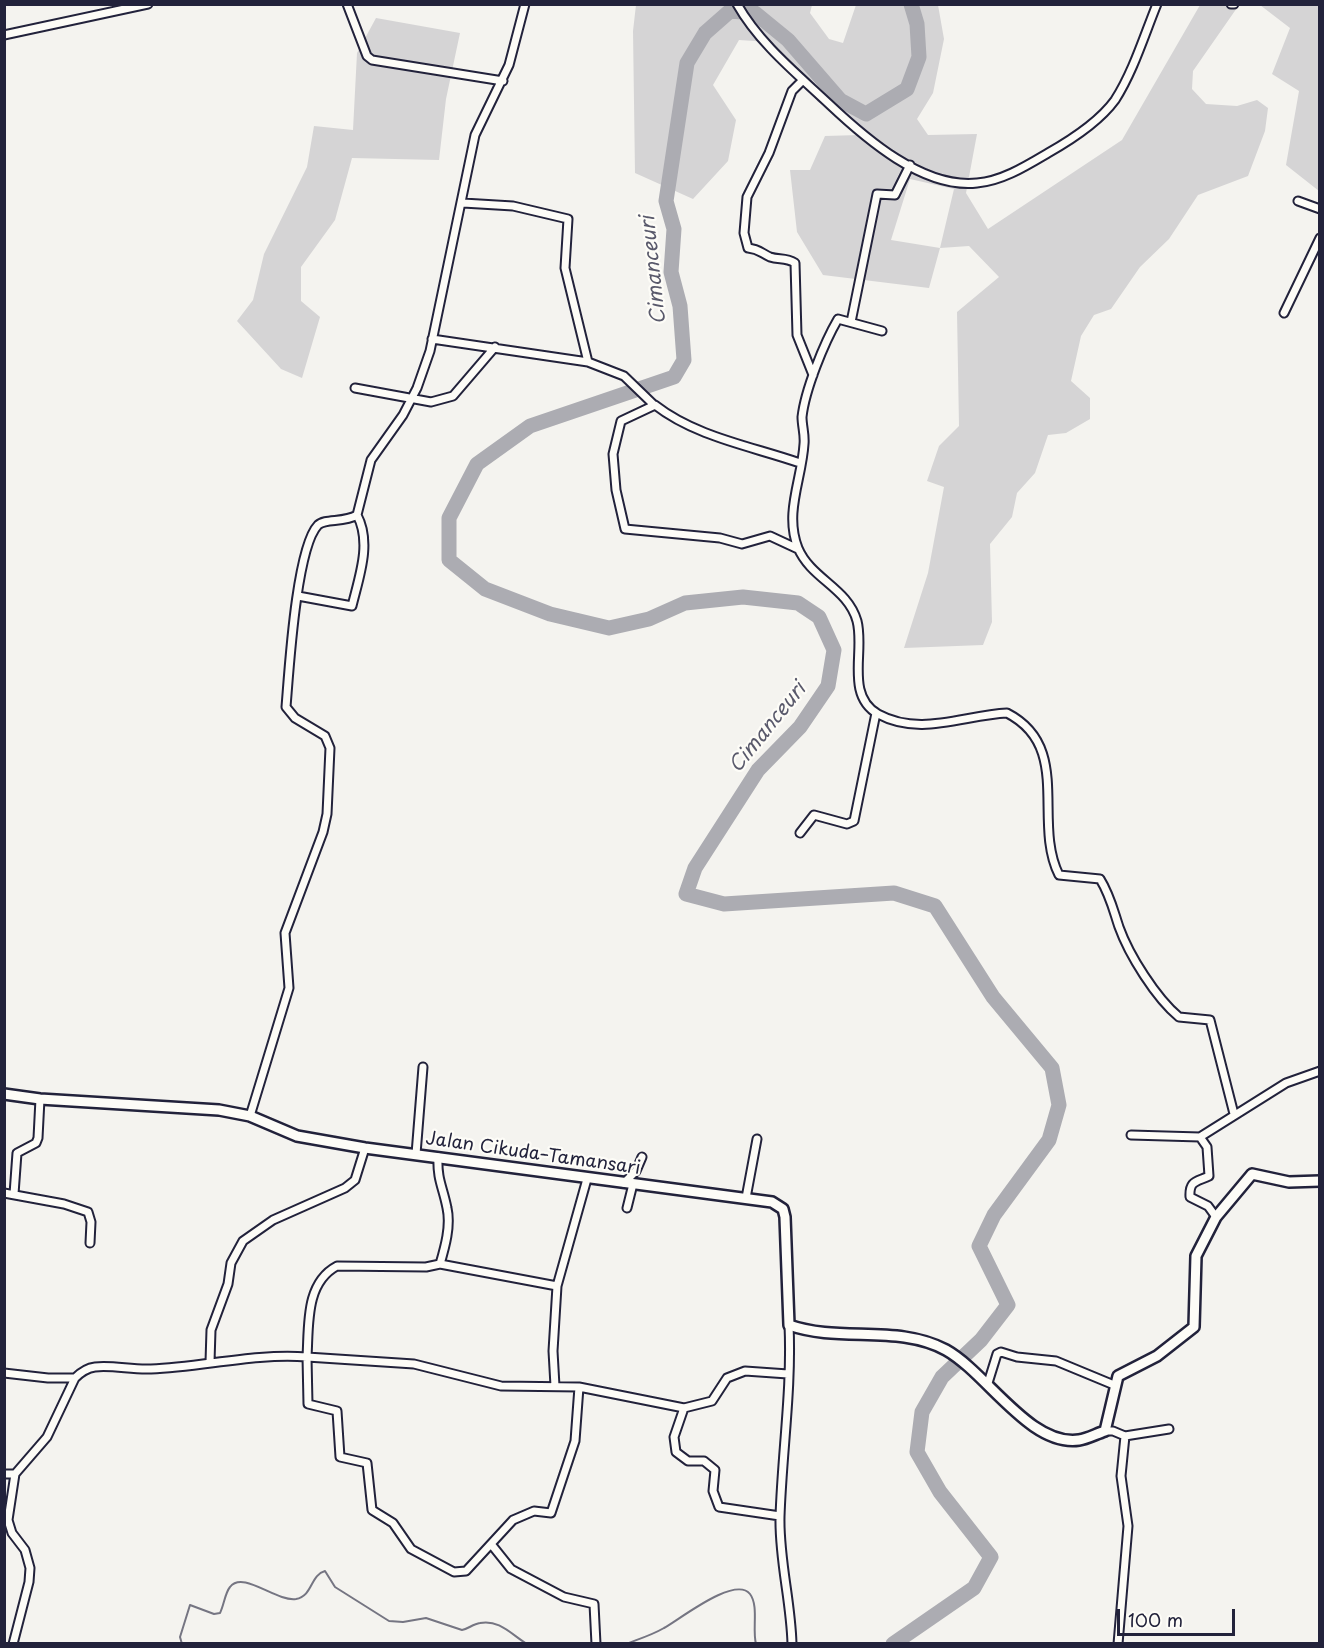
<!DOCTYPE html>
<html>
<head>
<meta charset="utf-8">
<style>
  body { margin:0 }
  #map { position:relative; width:1324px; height:1648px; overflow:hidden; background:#f4f3ef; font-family:"Playpen Sans",sans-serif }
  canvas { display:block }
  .frame { position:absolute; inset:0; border:6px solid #22223b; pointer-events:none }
  .scale { position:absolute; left:1117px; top:1609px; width:118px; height:27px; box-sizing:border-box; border:3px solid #22223b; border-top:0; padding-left:8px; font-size:18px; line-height:21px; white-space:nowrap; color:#22223b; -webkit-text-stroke:4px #fdfcf7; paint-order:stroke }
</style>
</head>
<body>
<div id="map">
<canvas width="1324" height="1648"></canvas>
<div class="frame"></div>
<div class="scale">100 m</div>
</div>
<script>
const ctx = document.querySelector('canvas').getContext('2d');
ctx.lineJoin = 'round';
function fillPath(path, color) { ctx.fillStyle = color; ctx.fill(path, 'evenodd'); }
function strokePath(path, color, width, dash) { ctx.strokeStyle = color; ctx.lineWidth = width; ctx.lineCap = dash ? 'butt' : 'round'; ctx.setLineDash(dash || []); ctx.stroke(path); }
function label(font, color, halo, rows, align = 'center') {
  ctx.font = font + ' "Playpen Sans",sans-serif'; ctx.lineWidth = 4.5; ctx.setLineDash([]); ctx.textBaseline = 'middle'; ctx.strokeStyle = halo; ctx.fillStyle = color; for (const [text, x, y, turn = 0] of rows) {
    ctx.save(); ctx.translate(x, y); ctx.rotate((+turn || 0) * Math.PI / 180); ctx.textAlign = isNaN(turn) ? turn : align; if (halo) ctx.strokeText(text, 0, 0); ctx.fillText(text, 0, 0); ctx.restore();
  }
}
fillPath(new Path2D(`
  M 636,5 L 812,5 L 810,13 L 829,39 L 843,43 L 856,5 L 938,5 L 944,39 L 933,93 L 917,119 L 928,135 L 977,134 L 966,193 L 988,229 L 1122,140 L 1200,5 L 1239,5 L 1193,71 L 1192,89 L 1206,104 L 1237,106 L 1257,100 L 1268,108 L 1265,131 L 1248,176 L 1198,195 L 1169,239 L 1140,267 L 1111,309 L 1094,315 L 1081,336 L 1071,381 L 1090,398 L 1090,419 L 1066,433 L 1048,435 L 1035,473 L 1017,493 L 1012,517 L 990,544 L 992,622 L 983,645 L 904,648 L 928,573 L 944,487 L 927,481 L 939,446 L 959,426 L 957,312 L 999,277 L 969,246 L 940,248 L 929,288 L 823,275 L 797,232 L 790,170 L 810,170 L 825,136 L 859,135 L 860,126 L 818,102 L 769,42 L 739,40 L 713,85 L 736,120 L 728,161 L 693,199 L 635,173 L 633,31 ZM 910,179 L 954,189 L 940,248 L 891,240 Z
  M 1260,5 L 1319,5 L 1319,191 L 1286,165 L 1299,91 L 1272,74 L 1290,28 Z
  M 376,18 L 460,33 L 446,99 L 439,160 L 352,158 L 335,220 L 301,267 L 301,301 L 320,317 L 302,378 L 281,369 L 237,321 L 253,300 L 264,254 L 307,167 L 314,126 L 353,130 L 357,53 Z`), '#d5d4d5');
strokePath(new Path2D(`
  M 182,1644 L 180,1637 L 190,1605 L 214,1614 L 220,1613 C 224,1605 225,1593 230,1587 C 243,1570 276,1602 296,1599 C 313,1596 310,1575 325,1571 L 335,1587 L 389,1621 L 403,1622 L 426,1618 L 462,1630 C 468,1629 473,1624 480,1623 C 499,1619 512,1635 527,1644
  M 626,1644 C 639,1639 652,1635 664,1628 C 679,1620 735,1575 750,1594 C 759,1606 752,1629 756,1644`), '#757582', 2);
strokePath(new Path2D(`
  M 893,1644 L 974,1588 L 991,1557 L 940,1492 L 917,1452 L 922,1412 L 942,1377 L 981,1340 L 1008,1305 L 979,1246 L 994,1215 L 1049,1140 L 1059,1105 L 1052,1068 L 993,997 L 935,906 L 894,893 L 724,904 L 686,894 L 695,868 L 758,770 L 800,727 L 828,686 L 834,650 L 819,617 L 798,603 L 743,597 L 685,603 L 649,619 L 609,628 L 550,614 L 485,589 L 449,560 L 449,518 L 477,464 L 530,426 L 674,377 L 684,360 L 680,306 L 671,272 L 674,229 L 666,201 L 687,63 L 705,33 L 730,11 L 755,13 L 788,40 L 840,100 L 866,114 L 907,89 L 919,57 L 917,24 L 911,4`), '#acacb2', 15);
const minor = new Path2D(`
  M 347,4 L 367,56 L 372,60 L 503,81
  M 737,4 C 759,43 796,73 829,104 C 865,138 923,189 977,183 C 1002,181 1026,166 1048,153 C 1071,140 1099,122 1115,100 C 1133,72 1144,36 1157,4
  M 1231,4 L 1234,4
  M 4,35 L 148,4
  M 803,80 L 792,91 L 769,153 L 747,197 L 744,233 L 748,248 C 759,249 761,253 770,257 C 779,260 786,257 795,263 L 797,335 L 813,375
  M 1298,201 L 1320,209
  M 463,203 L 513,206 L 568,219 L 565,268 L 588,362
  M 1284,313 L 1320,238
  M 851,322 L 877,194 L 895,195 L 910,165
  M 882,331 L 838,319 C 824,343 805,390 802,417 C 802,426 805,435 804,444 C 802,479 784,513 798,548 C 811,579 848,588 857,621 C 865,651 845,695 878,714 C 920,737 964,715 1007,713 C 1073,747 1032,821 1059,875 L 1100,879 C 1110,895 1113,909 1119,927 C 1129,955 1156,998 1179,1017 L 1210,1020 L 1234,1114
  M 432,339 L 588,362 L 624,376 L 654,405
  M 355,388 L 431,402 L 453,396 L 495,347
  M 798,549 L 770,536 L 742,544 L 720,538 L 625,529 L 616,490 L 613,454 L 621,421 L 655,405 C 696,437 751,446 800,463
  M 298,596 L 352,606 C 359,577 372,543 357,515
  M 800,833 L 814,815 L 847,824 L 854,821 L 876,713
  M 250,1116 L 289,988 L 285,933 L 323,832 L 327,814 L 330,748 L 325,736 L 295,718 L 286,707 C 289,672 296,548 318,525 C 325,518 344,523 357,515 L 371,460 L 403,415 L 417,388 L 430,351 L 475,135 L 509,65 L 525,4
  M 1131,1135 L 1200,1137 L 1286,1083 L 1320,1071
  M 1200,1137 L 1207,1147 L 1209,1176 C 1197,1182 1189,1180 1190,1197 L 1208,1206 L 1216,1217
  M 416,1154 L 423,1067
  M 624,1183 L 636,1171 L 642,1157
  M 4,1193 L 64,1204 L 88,1212 L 91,1222 L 90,1243
  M 14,1194 L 17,1153 L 36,1143 L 38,1138 L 40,1099
  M 746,1198 L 757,1139
  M 627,1208 L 633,1184
  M 440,1264 L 557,1286 L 553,1351 L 555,1386
  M 557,1286 L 587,1179
  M 789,1325 C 792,1389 782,1453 780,1517 C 779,1560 791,1601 792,1644
  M 210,1362 L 211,1330 L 228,1284 L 231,1263 L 243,1241 L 273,1220 L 345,1188 L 355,1180 L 365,1148
  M 4,1373 L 48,1378 L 75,1378
  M 988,1383 L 997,1354 L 1001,1352 L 1017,1357 L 1056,1361 L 1114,1385
  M 579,1387 L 575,1441 L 551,1513 L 534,1511 L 513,1520 L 466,1571 L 454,1572 L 411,1549 L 393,1523 L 372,1510 L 367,1463 L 340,1457 L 337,1411 L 308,1404 L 307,1357 L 414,1364 L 501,1386 L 579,1387 L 684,1408 L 674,1437 L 676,1452 L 688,1461 L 704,1461 L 715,1470 L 713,1491 L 719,1507 L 780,1516
  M 684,1408 L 712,1401 L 727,1378 L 745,1371 L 788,1374
  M 1105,1431 L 1113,1431 L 1125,1436 L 1121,1476 L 1128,1526 L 1118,1644
  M 1125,1436 L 1169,1429
  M 4,1474 L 15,1474
  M 491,1544 L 511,1569 L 564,1597 L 594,1604 L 596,1644
  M 13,1644 L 29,1582 L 30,1568 L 25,1550 L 12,1533 L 8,1520 L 15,1474 L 47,1437 L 75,1378 C 81,1372 87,1368 95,1367 C 113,1365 132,1370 151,1369 C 203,1367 254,1353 307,1357 C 309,1325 305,1283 337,1266 L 426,1267 L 440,1264 C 445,1247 451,1226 447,1208 C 443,1187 437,1180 438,1157`);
const tertiary = new Path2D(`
  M 4,1094 L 40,1099 L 219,1110 L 250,1116 L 297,1136 L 365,1148 L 772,1202 L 783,1209 L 785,1217 L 789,1325 C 840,1343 898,1324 946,1350 C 987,1373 1030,1447 1079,1440 C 1087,1439 1096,1434 1105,1431 L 1118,1376 L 1157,1356 L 1194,1327 L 1196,1256 L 1216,1217 L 1252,1174 L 1289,1182 L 1320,1181`);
strokePath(minor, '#22223b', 11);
strokePath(tertiary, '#22223b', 14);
strokePath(minor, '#fdfcf7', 7);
strokePath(tertiary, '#fdfcf7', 9);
label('18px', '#22223b', '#fdfcf7', [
  ["Jalan Cikuda–Tamansari",533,1154,8]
]);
label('italic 20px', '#59596b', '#fdfcf7', [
  ["Cimanceuri",654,270,-96],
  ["Cimanceuri",768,728,-51]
]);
</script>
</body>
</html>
